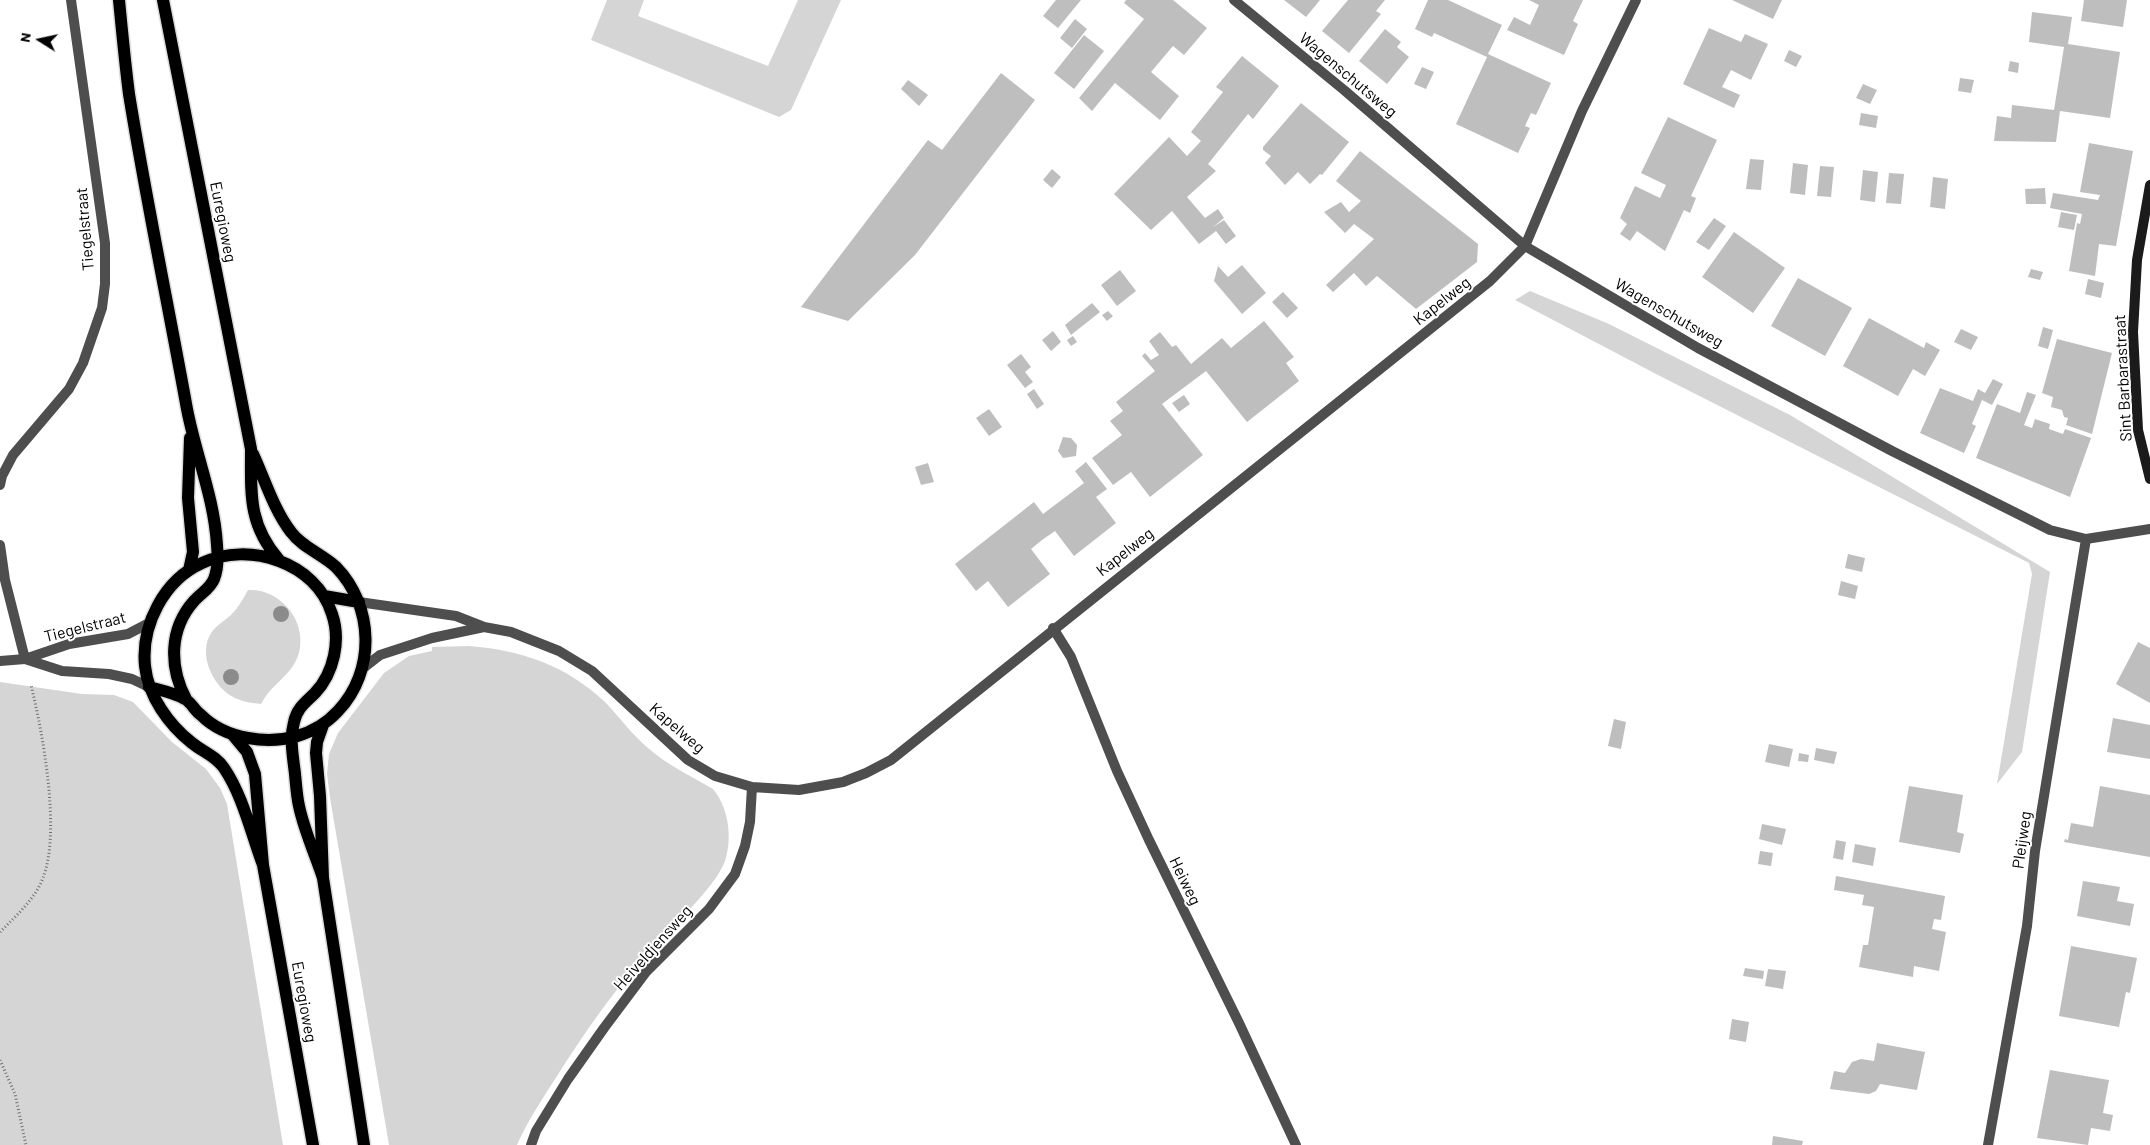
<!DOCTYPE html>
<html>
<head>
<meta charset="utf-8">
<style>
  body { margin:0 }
  #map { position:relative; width:2150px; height:1145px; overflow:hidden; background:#fff; font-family:Barlow,sans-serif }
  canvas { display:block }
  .north { position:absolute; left:15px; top:15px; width:50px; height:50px; -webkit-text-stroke:4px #fff; paint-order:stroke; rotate:280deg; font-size:14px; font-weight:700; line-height:20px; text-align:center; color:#000 }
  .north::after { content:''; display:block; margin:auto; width:18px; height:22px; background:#000; clip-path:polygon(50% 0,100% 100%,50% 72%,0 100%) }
</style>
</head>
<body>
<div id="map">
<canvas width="2150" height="1145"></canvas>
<div class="north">N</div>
</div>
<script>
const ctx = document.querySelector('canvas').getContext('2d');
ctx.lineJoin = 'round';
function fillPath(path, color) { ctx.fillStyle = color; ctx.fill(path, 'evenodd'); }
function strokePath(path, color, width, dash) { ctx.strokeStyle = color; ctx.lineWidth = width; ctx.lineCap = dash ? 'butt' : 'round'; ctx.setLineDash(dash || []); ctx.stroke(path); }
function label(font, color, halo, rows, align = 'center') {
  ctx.font = font + ' Barlow,sans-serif'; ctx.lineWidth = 4; ctx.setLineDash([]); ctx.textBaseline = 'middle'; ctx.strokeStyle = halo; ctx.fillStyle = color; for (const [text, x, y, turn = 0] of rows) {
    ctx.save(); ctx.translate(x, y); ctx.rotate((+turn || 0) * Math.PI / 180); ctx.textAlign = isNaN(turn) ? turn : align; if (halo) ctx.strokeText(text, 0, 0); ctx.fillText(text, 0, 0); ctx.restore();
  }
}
fillPath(new Path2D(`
  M 607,0 L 644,0 L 638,16 L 768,66 L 798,0 L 841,0 L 791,110 L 779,117 L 591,40 Z
  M 1530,291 L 1609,324 L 1790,415 L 2050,572 L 2022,752 L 1997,784 L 2032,574 L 2029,563 L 1658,375 L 1515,300 Z
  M 248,590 C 262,589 276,595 286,606 C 301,621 306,647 293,666 C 283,680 270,687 261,704 C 253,703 243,702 235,698 C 215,689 199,658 209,637 C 213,627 223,622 231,615 C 238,608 243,599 248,590 Z
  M 469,646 C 521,650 565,665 604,701 C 619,716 631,734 648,748 C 667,765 691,776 713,789 C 728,807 733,837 725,861 C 715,889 663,935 642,959 C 610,996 583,1035 557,1076 C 543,1098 528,1120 517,1145 L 389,1145 L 330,798 L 327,774 L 329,754 L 338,733 L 384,673 L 409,656 L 432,651 L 432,647 Z
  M 0,682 L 82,694 L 114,695 L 133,702 L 172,742 L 206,769 L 220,788 L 227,804 L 283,1145 L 0,1145 Z`), '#d5d5d5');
fillPath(new Path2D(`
  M 1056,0 L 1081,0 L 1058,28 L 1043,16 Z
  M 1126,0 L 1173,0 L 1207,28 L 1184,55 L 1173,46 L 1151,72 L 1179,96 L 1160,120 L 1115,83 L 1092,111 L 1079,98 L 1144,19 L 1124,3 Z
  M 1284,0 L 1320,0 L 1306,17 Z
  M 1348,0 L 1385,0 L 1376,11 L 1381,14 L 1349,53 L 1322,31 Z
  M 1428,0 L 1448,0 L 1502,25 L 1488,54 L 1551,83 L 1536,115 L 1531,113 L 1525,126 L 1530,128 L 1518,153 L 1456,124 L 1487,57 L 1434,33 L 1432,37 L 1415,29 Z
  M 1529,0 L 1583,0 L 1573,21 L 1578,24 L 1564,55 L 1507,30 L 1514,17 L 1530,25 L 1539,5 Z
  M 1732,0 L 1782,0 L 1773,19 Z
  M 2084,0 L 2127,0 L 2123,27 L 2081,21 Z
  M 2032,12 L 2072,17 L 2068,44 L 2120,52 L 2110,118 L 2060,111 L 2056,142 L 1994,141 L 1997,116 L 2011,118 L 2012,105 L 2054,110 L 2064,47 L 2029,42 Z
  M 1075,19 L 1087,29 L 1072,48 L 1060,38 Z
  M 1709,28 L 1741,42 L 1745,34 L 1768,44 L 1751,80 L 1731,70 L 1722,87 L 1740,95 L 1734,108 L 1683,84 Z
  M 1385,29 L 1401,42 L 1397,47 L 1409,57 L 1387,84 L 1359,61 Z
  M 1084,35 L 1104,51 L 1074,89 L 1054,73 Z
  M 1789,50 L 1802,56 L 1796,67 L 1784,61 Z
  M 1242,56 L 1279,86 L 1253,119 L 1248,114 L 1208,164 L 1216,171 L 1187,197 L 1205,218 L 1218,209 L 1224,218 L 1213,227 L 1224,220 L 1236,236 L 1226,244 L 1216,231 L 1199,244 L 1172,211 L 1151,230 L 1114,194 L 1169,137 L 1187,156 L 1201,141 L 1191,132 L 1223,92 L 1216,87 Z
  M 2010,61 L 2019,63 L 2018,73 L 2008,71 Z
  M 1422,67 L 1434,72 L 1426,89 L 1414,84 Z
  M 1001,73 L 1035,100 L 915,255 L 848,321 L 801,307 L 928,140 L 942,150 Z
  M 1960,78 L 1974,80 L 1971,93 L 1958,91 Z
  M 908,80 L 928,95 L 919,106 L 901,89 Z
  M 1863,84 L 1877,90 L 1870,104 L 1856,98 Z
  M 1301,103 L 1349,142 L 1322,175 L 1320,174 L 1310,184 L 1298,172 L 1285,185 L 1265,163 L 1271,156 L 1263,150 L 1263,147 Z
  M 1861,113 L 1878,116 L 1876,128 L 1859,125 Z
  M 1668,117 L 1717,140 L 1691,196 L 1696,198 L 1690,213 L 1684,210 L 1665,251 L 1637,231 L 1630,241 L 1620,234 L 1627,224 L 1620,218 L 1635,186 L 1660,198 L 1666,185 L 1641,173 Z
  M 2089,143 L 2133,151 L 2116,246 L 2099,244 L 2095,276 L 2069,271 L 2077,223 L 2080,224 L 2082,214 L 2050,208 L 2053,193 L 2098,200 L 2100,195 L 2080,192 Z
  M 1360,151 L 1478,244 L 1477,262 L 1416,309 L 1377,276 L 1366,286 L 1354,273 L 1333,292 L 1326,285 L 1374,239 L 1354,224 L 1345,233 L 1324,212 L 1341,202 L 1349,212 L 1361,201 L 1336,181 Z
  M 1750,159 L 1764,160 L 1761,190 L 1746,189 Z
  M 1793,163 L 1808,165 L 1805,195 L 1790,193 Z
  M 1820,166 L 1834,167 L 1831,197 L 1817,196 Z
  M 1052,169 L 1061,177 L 1052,188 L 1043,180 Z
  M 1863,170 L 1878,172 L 1875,202 L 1860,200 Z
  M 1889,173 L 1904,174 L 1901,204 L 1886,203 Z
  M 1933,177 L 1948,179 L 1945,209 L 1930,207 Z
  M 2045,188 L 2046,204 L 2026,204 L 2025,189 Z
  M 2061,212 L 2077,215 L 2074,230 L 2058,227 Z
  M 1714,218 L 1726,226 L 1709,250 L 1696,242 Z
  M 1734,232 L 1785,268 L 1753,313 L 1702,277 Z
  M 1242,265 L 1266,293 L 1242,314 L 1214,281 L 1218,266 L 1228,277 Z
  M 2031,269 L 2043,272 L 2040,280 L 2028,277 Z
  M 1120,270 L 1136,291 L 1117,306 L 1101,285 Z
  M 1798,278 L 1852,308 L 1825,356 L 1771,326 Z
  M 2088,279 L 2104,283 L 2101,298 L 2085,294 Z
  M 1283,292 L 1298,308 L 1287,318 L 1272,302 Z
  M 1092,303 L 1100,312 L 1071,335 L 1065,325 Z
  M 1108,311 L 1113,316 L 1107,321 L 1102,315 Z
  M 1869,318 L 1924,348 L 1926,342 L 1940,350 L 1925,376 L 1913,369 L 1898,396 L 1843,366 Z
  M 1264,321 L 1294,357 L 1286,363 L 1299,381 L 1247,422 L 1206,371 L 1162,404 L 1203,455 L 1150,497 L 1131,472 L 1113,485 L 1092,458 L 1122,435 L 1110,421 L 1123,411 L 1116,402 L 1155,371 L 1142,356 L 1145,353 L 1151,360 L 1159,355 L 1149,341 L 1160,332 L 1172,347 L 1176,345 L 1191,364 L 1222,338 L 1231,348 Z
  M 2043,327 L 2053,330 L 2048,349 L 2038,346 Z
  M 1961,329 L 1978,337 L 1971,350 L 1954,342 Z
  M 1053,331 L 1061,342 L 1051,351 L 1042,340 Z
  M 1073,336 L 1077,342 L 1071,346 L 1067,340 Z
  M 2057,339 L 2112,353 L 2092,434 L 2066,425 L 2068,418 L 2064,417 L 2062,410 L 2051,407 L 2053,397 L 2042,393 Z
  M 1021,354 L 1031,367 L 1025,372 L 1033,382 L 1025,388 L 1007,365 Z
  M 1993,379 L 2003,384 L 1992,405 L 1982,400 L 1972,424 L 1976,426 L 1964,453 L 1920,433 L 1940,388 L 1973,401 L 1978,389 L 1985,393 Z
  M 1034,389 L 1044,404 L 1037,409 L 1027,394 Z
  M 2027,392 L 2036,395 L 2024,425 L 2032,428 L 2035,419 L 2050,424 L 2049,429 L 2063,434 L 2065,429 L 2091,438 L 2070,497 L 1976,458 L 1997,404 L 2020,413 Z
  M 1184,395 L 1190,404 L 1179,412 L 1172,403 Z
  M 989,409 L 1002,427 L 989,436 L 976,418 Z
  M 1063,437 L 1071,438 L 1077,445 L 1076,456 L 1063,458 L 1058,451 Z
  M 1086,462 L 1107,489 L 1096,497 L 1116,523 L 1074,556 L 1055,531 L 1042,540 L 1031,549 L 1050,574 L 1008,607 L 988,581 L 976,591 L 955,564 L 1034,502 L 1043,514 L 1084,483 L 1075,471 Z
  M 928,463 L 934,482 L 921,485 L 915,467 Z
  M 1848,554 L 1865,558 L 1862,572 L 1845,568 Z
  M 1841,581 L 1858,586 L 1855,599 L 1838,595 Z
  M 2138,642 L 2150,648 L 2150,703 L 2116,684 Z
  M 2113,718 L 2150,725 L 2150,759 L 2107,752 Z
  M 1614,719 L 1626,722 L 1621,749 L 1608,746 Z
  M 1769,744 L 1793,749 L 1789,767 L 1765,762 Z
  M 1816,748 L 1837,752 L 1834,764 L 1814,760 Z
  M 1799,753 L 1809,755 L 1808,762 L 1798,761 Z
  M 1909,786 L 1963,795 L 1957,832 L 1964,834 L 1960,853 L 1899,842 Z
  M 2100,786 L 2150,795 L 2150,857 L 2064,842 L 2065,839 L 2068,840 L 2071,823 L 2093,827 Z
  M 1762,824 L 1786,829 L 1782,845 L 1759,839 Z
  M 1836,840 L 1846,842 L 1843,860 L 1833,858 Z
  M 1855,844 L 1876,848 L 1873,866 L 1852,862 Z
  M 1760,851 L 1773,853 L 1771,866 L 1758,864 Z
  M 1836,876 L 1945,896 L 1941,920 L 1934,919 L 1932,929 L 1946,932 L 1939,971 L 1914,966 L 1913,977 L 1859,967 L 1863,945 L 1868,945 L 1874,907 L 1862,905 L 1864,895 L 1834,890 Z
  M 2083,881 L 2120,887 L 2117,901 L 2134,904 L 2130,926 L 2077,916 Z
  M 2071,946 L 2137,958 L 2130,993 L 2126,992 L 2119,1027 L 2059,1016 Z
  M 1745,968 L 1764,971 L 1763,979 L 1743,976 Z
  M 1768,969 L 1786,971 L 1783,989 L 1765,986 Z
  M 1732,1019 L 1749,1022 L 1746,1042 L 1729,1039 Z
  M 1877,1043 L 1925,1052 L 1917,1090 L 1880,1084 L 1876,1091 L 1869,1094 L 1830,1089 L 1834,1071 L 1845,1073 L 1852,1062 L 1861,1059 L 1874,1061 Z
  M 2050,1070 L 2109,1080 L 2103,1113 L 2113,1115 L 2110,1131 L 2091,1128 L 2088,1145 L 2037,1138 Z
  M 1773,1136 L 1803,1141 L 1802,1145 L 1772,1145 Z`), '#bebebe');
const primary = new Path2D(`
  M 119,0 C 122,31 125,63 129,94 C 146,199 168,304 187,409 C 196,456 214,497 217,545 C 218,556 218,569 214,579 C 210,589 201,593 194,601 C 169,629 169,667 186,699
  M 163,0 L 251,449 C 251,494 248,524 279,560
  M 189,570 L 193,552 L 188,498 L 190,438
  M 324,596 L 359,602
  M 149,687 C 160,690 175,693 185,699 C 191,702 195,711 201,715 C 213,727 231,735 248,738 C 281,744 315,736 338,711 C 376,671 374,606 336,567 C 322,554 302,547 291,532 C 274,510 265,480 253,454
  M 323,725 L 317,742 L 316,753 L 320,796 L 323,878 L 364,1145
  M 232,734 L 247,752 L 255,774 L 263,865 L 313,1145
  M 263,865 C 251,833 243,796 224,768 C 216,756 203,752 192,743 C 169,725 148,696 145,666 C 141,625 164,580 202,563 C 249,541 316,562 332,614 C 341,640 334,673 315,693 C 305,703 297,708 294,722 C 290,737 292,750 294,766 C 296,779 296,793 299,806 C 304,830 315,854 323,878`);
strokePath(primary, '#dbdbdb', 15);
strokePath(new Path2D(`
  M 0,932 C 16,916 35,899 43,878 C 61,832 43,734 31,685
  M 0,1060 L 15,1094 L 26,1145`), '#707070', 3, [1, 2.5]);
strokePath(new Path2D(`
  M 0,661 L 25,659`), '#4e4e4e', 10);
strokePath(new Path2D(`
  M 1234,0 L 1344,90 L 1525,246 L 1698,348 L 1892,451 L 2050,530 L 2086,539 L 2150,529
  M 0,485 L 2,476 L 13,455 L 69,389 L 83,363 L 102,308 L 105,284 L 105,243 L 71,0
  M 0,545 L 5,580 L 25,659
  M 359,602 L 456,616 L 484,627 L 511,632 L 559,651 L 592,671 L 688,760 L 715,776 L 752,787 L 799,790 L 843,782 L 866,773 L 891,760 L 1490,281 L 1525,246 L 1582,111 L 1636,0
  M 1053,628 L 1071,657 L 1117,771 L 1149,840 L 1239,1023 L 1296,1145
  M 25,659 L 69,644 L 128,634 L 151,622
  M 25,659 L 62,671 L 109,674 L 132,679 L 149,687
  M 362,669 L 380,655 L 432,638 L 484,627
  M 531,1145 L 536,1131 L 568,1079 L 604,1028 L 646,972 L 709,909 L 735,874 L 745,846 L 750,822 L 752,787
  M 1988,1145 L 2027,926 L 2035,851 L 2086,539`), '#4e4e4e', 10);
strokePath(new Path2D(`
  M 2150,185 L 2137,260 L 2133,332 L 2138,430 L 2150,479`), '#1b1b1b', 10);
strokePath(primary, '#000', 12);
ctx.fillStyle = '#8b8b8b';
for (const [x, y] of [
  [281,614],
  [231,677]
]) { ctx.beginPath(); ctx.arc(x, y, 8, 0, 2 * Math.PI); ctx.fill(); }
label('16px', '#000', '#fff', [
  ["Wagenschutsweg",1348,75,40],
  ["Euregioweg",223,222,79],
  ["Tiegelstraat",85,229,-95],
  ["Kapelweg",1442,301,-38],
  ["Wagenschutsweg",1669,313,30],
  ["Sint Barbarastraat",2123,378,-93],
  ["Kapelweg",1125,552,-38],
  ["Tiegelstraat",85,627,-14],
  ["Kapelweg",677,728,41],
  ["Pleijweg",2022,840,-82],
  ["Heiweg",1185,881,64],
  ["Heiveldjensweg",653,948,-48],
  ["Euregioweg",304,1002,80]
]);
</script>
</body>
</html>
